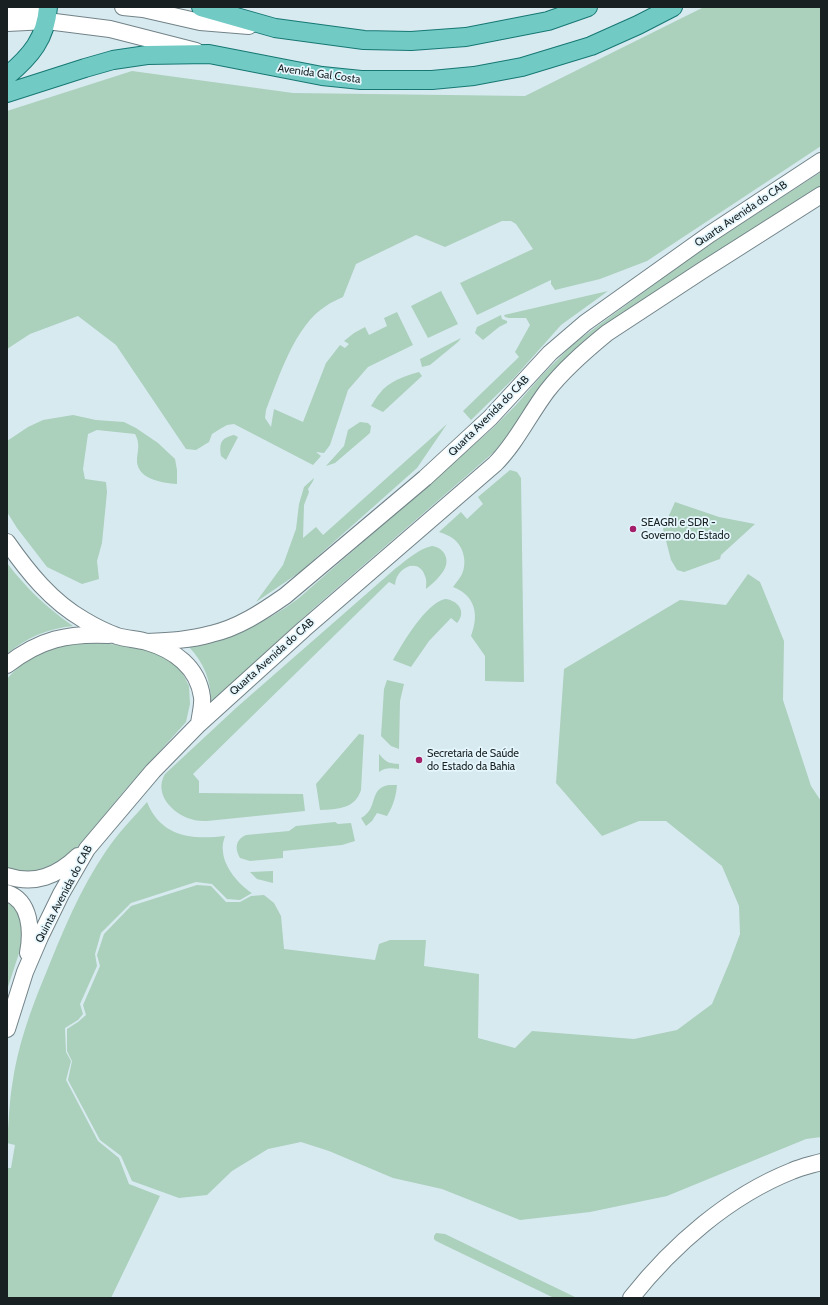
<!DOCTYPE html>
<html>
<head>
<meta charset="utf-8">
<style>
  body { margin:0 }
  #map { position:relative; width:828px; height:1305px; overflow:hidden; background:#d7eaf0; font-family:Cabin,sans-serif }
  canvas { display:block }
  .frame { position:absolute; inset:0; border:8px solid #192022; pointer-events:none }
</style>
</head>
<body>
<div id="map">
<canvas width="828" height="1305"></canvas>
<div class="frame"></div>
</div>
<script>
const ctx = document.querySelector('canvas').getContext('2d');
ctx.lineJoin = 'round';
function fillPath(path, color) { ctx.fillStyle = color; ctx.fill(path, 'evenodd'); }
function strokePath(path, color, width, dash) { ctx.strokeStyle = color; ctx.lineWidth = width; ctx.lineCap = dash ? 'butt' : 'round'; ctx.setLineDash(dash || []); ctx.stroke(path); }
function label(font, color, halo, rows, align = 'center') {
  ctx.font = font + ' Cabin,sans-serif'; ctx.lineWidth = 3.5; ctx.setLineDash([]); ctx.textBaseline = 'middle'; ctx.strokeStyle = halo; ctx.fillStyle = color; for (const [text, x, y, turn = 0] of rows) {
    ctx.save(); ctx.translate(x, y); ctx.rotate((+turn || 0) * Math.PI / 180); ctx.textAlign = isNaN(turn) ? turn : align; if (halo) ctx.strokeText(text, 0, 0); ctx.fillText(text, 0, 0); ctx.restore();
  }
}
fillPath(new Path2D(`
  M 704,7 L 821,7 L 821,146 L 647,261 L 600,279 L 555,290 L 551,284 L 551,280 L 477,315 L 460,283 L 533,249 L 516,224 L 511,221 L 502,221 L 445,247 L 416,235 L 356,264 L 343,297 C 337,300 331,302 326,306 C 295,325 279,377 266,410 L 265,418 L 271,427 L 274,409 L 303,422 L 326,363 L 340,345 L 345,348 L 349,344 L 344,341 L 354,333 L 365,327 L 369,335 L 387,326 L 384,318 L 397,312 L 413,345 L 368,367 L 348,390 L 330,445 L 324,453 L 316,452 L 321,456 L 313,465 L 234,424 L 227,425 L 220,429 L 212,434 L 209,442 L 196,450 L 186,449 L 116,345 L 78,316 L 30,334 L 7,349 L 7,111 L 132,71 L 293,93 L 525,96 Z
  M 821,172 L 821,187 L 598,333 L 494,452 L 314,608 L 211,702 C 211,680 204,663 189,647 C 230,639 266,623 299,598 L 493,428 L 516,405 L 543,374 L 573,344 L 701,250 Z
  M 441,291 L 458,324 L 428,338 L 411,306 Z
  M 608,291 L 561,325 L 514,378 L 471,420 L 463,411 L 519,357 L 515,352 L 530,325 L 526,318 L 509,318 L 505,317 L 504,315 Z
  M 501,315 L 502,319 L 507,321 L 507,323 L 499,327 L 483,340 L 475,333 L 477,327 Z
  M 461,338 L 458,342 L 430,365 L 422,367 L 420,359 Z
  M 419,372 L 422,376 L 383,412 L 371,406 C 374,402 376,397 380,393 C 389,381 405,376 419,372 Z
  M 73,415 L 96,420 L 124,422 L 136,428 L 158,443 L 175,459 L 177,470 L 177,484 C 162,483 135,479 137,458 C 138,449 140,443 135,434 L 97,430 L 88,434 L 83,469 L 85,479 L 106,482 L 107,492 L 102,543 L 97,561 L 99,579 L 82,584 L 47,567 L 17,528 L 7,512 L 7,441 L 28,427 L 43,420 Z
  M 360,422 L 368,423 L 371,426 L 370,433 L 335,463 L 326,466 L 344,446 L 348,430 Z
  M 447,424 L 417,468 L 300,572 L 256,602 L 283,565 L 296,529 L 299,504 L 304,487 L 314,478 L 313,481 L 308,489 L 309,492 L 304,505 L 303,538 L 316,527 L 323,535 Z
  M 234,435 L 238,437 L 226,460 L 221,456 C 219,443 221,438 234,435 Z
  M 510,470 L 517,472 L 521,478 L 524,682 L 485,681 L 485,656 L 471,636 C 479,615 476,596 453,587 C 456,583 460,578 462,574 C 467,563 464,549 456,541 C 451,536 445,534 439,532 L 461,512 L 467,519 L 483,504 L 478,497 Z
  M 675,502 L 719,517 L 755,524 L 721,555 L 720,559 L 684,572 L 677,570 L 671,560 L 663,529 Z
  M 432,546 C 446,548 451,562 442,573 C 438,579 432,584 426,589 C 426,585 427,580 425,576 C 419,557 396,567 395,585 L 389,582 L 193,774 L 199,781 L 199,793 L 303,794 L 305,811 L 207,821 C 202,821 196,821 191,819 C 173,814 153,794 165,774 L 236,708 L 396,568 C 407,560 418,549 432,546 Z
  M 7,563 C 26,588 47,608 73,626 C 47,629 27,637 7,654 Z
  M 748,574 L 760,582 L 784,641 L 783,700 L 811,786 L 821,801 L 821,1137 L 806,1139 L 667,1196 L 590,1212 L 520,1220 L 442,1189 L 393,1178 L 329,1151 L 301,1142 L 268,1149 L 232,1171 L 207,1195 L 179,1198 L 132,1181 L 121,1156 L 100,1140 L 68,1080 L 72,1061 L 67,1051 L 67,1029 L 78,1022 L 86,1015 L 83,1005 L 100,966 L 97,955 L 104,934 L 131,906 L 197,885 L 211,886 L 226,902 L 240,902 L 251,896 L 264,895 L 274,903 L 281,916 L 284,949 L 375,960 L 379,944 L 390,940 L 426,940 L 424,966 L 479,974 L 478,1038 L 515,1048 L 532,1031 L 634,1039 L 677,1030 L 712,1004 L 730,961 L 740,934 L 739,906 L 722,866 L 666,821 L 639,821 L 602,836 L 556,783 L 564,669 L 680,600 L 726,605 Z
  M 445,599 C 458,600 467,612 457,623 L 451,618 L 429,641 L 411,667 L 393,660 C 403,643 425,604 445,599 Z
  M 96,642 L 152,650 L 168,657 L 181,670 L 189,686 L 190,704 L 186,722 L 126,789 L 70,856 L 46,870 L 27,873 L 7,869 L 7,679 C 21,663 41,648 62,644 C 73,643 85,643 96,642 Z
  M 387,680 L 404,684 L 400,701 L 399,749 L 391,746 L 381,736 L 384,689 Z
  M 359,734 L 364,735 L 361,790 C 355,809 338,809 320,810 L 316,784 Z
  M 379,754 C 387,763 388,763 399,764 L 399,769 C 392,768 385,767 379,772 Z
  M 389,785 L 397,785 C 396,797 393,806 387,816 L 377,813 L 372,821 L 366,826 L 361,818 C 379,809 368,788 389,785 Z
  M 147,802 C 161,837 192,840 225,836 C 223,842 222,846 223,852 C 224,867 239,885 252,893 L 240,900 L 227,899 L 212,884 L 196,882 L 131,903 L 101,933 L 95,954 L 97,966 L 80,1004 L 83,1014 L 78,1020 L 65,1028 L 66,1052 L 71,1061 L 66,1080 L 98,1141 L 119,1158 L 129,1184 L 160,1196 L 111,1298 L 7,1298 L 7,1168 L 11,1168 L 15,1145 L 7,1143 L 7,1141 C 9,1123 9,1104 12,1086 C 17,1047 31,1009 46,973 C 63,931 80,889 106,851 C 118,833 133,818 147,802 Z
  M 335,822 L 338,824 L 351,823 L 355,841 L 342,845 L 283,851 L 283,858 L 250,861 L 240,858 C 234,848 236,839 246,835 L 289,831 L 296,826 Z
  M 273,871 L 273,883 L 257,879 L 250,872 Z
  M 7,900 L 17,909 L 23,926 L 21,947 L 7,990 Z
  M 436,1233 L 445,1234 L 577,1298 L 554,1298 L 436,1241 L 434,1239 L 434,1236 Z`), '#abd0bc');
const secondary = new Path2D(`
  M 123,7 L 143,9 L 200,22 L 249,26
  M 7,15 L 41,7
  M 7,23 L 47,21 L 110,29 L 196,51
  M 7,542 C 28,572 51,601 84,620 C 94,626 106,632 117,636 C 127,639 137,639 147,642 C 174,650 198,667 202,697 C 203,705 200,715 199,724
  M 147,642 C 169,641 190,640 211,634 C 238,628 262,612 285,596 L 425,478 L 490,418 L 550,353 L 585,323 L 710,234 L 821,161
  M 7,665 C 40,639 68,633 109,635
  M 7,876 C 35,885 57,876 78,856
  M 7,893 C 31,901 32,932 28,953
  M 7,1029 L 25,972 L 40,937 L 61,894 L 87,849 L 153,771 L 199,724 L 304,629 L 495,464 C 516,443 529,415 547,391 C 564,369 585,351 607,333 L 703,270 L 821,195
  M 631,1298 C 673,1245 729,1196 792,1171 C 801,1167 811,1165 821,1162`);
const primary = new Path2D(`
  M 201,7 L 275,28 L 364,40 L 411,41 L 466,37 L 548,21 L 588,7
  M 7,76 C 31,56 46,38 48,7
  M 7,93 L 85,68 L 113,60 L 147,55 L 209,54 L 322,76 L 361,80 L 432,80 L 474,76 L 522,67 L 591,46 L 638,25 L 673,7`);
strokePath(secondary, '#728388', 18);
strokePath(primary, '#167773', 20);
strokePath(secondary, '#fff', 16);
strokePath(primary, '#72cac5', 18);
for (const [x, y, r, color] of [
  [633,529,4,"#a41e69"],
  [419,760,4,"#a41e69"]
]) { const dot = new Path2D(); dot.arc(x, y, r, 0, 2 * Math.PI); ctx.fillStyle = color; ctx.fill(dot); strokePath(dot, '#e5f7fd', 1.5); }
label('11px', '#192022', '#e5f7fd', [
  ["Avenida Gal Costa",319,74,8],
  ["Quarta Avenida do CAB",741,214,-34],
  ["Quarta Avenida do CAB",489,416,-45],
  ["Quarta Avenida do CAB",272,657,-42],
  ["Quinta Avenida do CAB",64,894,-62]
]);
label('11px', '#192022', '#e5f7fd', [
  ["SEAGRI e SDR -",641,523],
  ["Governo do Estado",641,536],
  ["Secretaria de Saúde",427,754],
  ["do Estado da Bahia",427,767]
], 'left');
</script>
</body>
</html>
